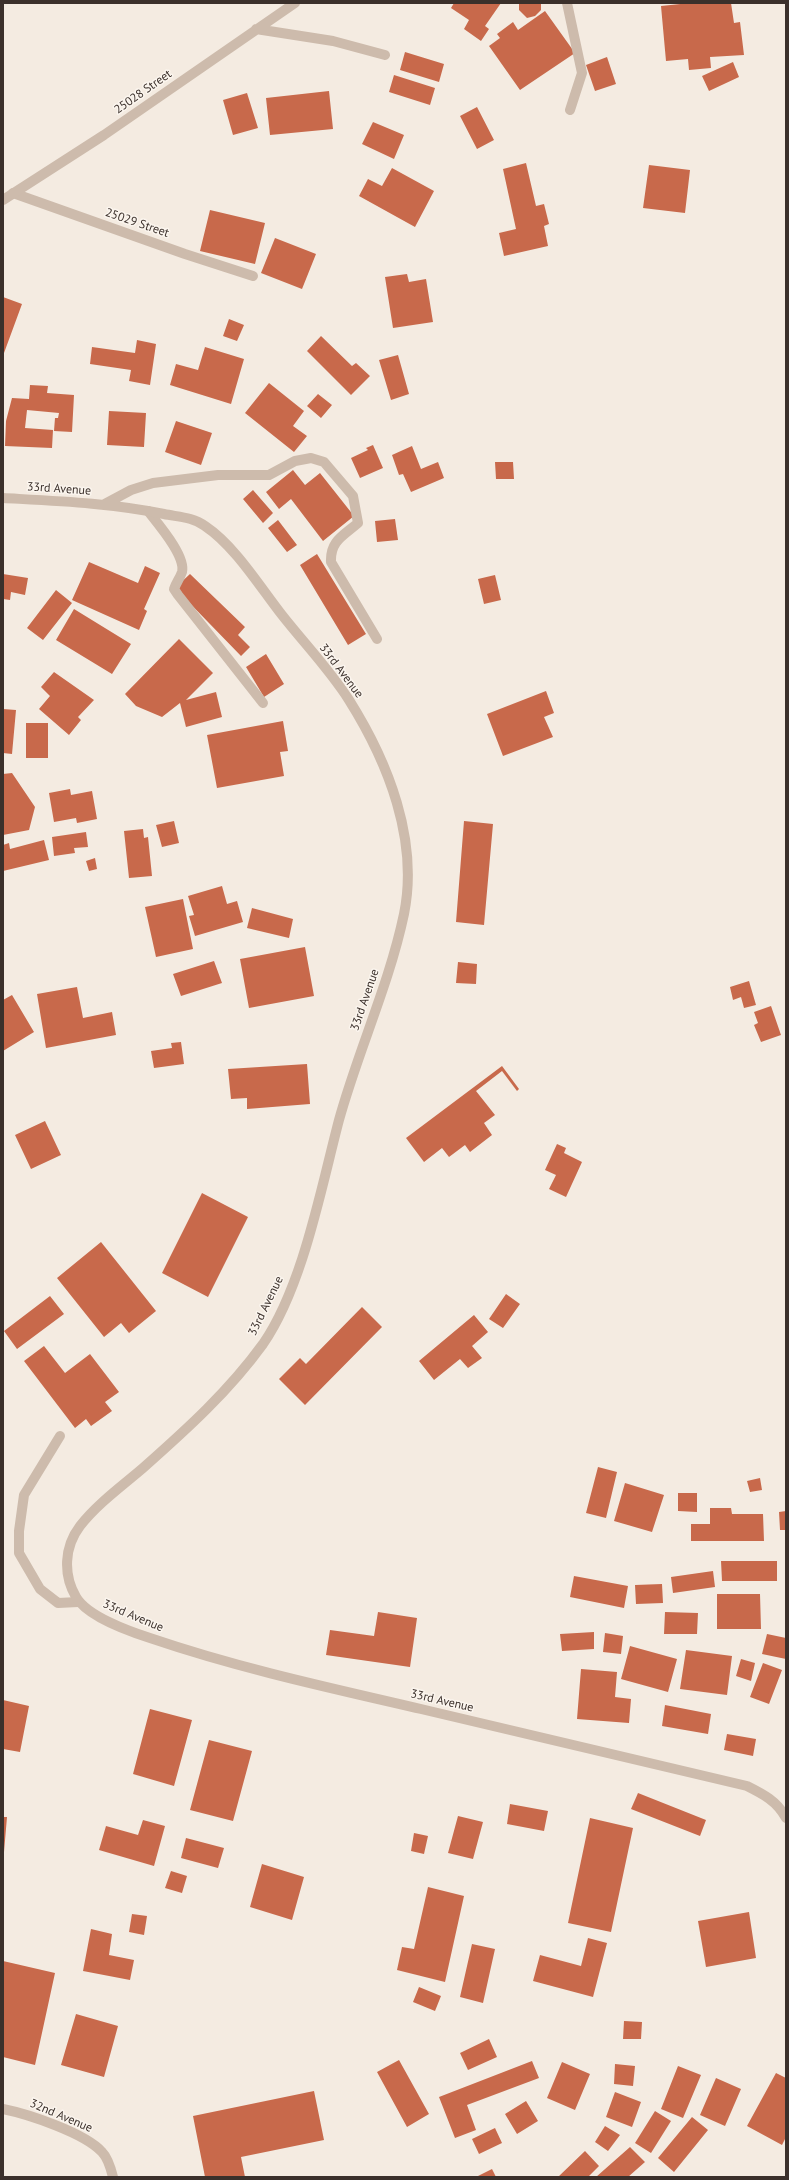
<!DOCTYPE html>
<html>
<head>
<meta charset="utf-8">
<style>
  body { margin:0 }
  #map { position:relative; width:789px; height:2180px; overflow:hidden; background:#f4ebe1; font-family:"PT Sans",sans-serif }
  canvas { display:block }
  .frame { position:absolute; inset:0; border:4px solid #3b302b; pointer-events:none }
</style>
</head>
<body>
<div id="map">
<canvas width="789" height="2180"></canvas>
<div class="frame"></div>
</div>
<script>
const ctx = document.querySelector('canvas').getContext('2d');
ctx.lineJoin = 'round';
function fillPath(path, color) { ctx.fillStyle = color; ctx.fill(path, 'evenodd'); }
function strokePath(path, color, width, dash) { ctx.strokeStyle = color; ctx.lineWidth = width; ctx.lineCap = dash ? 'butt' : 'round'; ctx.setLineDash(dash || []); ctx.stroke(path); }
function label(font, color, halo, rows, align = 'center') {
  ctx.font = font + ' "PT Sans",sans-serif'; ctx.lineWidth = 3; ctx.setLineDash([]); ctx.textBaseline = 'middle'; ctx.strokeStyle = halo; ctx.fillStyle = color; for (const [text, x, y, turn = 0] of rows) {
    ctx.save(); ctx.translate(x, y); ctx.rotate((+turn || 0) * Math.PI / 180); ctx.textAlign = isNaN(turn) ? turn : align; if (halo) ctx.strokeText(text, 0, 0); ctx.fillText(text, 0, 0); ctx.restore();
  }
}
fillPath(new Path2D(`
  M 454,3 L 501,3 L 485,26 L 489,29 L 481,41 L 464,29 L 469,20 L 451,8 Z
  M 519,3 L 541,3 L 541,10 L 535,16 L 527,18 L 519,10 Z
  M 690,3 L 731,3 L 734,23 L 740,22 L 744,55 L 710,57 L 711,68 L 689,70 L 688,59 L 666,61 L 661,6 Z
  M 545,11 L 575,53 L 520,90 L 489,46 L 500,38 L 497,34 L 513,22 L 518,30 Z
  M 405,52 L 444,64 L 439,82 L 400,70 Z
  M 607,57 L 616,84 L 595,91 L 586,65 Z
  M 733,62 L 739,77 L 709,91 L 702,76 Z
  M 394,75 L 435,88 L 430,105 L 389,92 Z
  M 329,91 L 333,129 L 270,135 L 266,98 Z
  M 247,93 L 258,128 L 233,135 L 223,100 Z
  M 477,107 L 494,140 L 477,149 L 460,116 Z
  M 373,122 L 404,135 L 394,159 L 362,144 Z
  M 526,163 L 536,206 L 544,204 L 549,224 L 544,226 L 548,246 L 504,256 L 499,233 L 516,229 L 503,169 Z
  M 649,165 L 690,170 L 685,213 L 643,208 Z
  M 392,168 L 434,191 L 415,227 L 359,196 L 368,179 L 382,186 Z
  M 210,210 L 265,223 L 255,264 L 200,251 Z
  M 275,238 L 316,254 L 302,289 L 261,273 Z
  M 407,274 L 409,282 L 426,279 L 433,322 L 393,328 L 385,277 Z
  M 3,297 L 22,304 L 4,353 L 3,353 Z
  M 229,319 L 244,325 L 237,341 L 223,336 Z
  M 321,336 L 352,366 L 356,363 L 370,376 L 351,395 L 307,351 Z
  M 137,340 L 156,344 L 150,385 L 129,381 L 131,370 L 90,364 L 92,347 L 135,353 Z
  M 205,347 L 244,359 L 231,404 L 170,385 L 176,364 L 198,370 Z
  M 398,355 L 409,394 L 391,400 L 379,360 Z
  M 269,383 L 304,411 L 293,426 L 307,436 L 294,452 L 245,413 Z
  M 30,385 L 48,386 L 47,393 L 74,395 L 72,432 L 54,431 L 55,418 L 58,418 L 59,413 L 27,410 L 25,428 L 53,430 L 52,448 L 5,446 L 6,421 L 12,398 L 29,399 Z
  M 318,394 L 332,405 L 321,418 L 307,406 Z
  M 109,411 L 146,413 L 144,447 L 107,445 Z
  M 176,421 L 212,433 L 201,465 L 165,452 Z
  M 373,445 L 383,468 L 360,478 L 351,458 L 368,450 L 366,448 Z
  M 412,446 L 421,469 L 438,462 L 444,478 L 411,492 L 403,474 L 399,475 L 392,455 Z
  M 495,462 L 513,462 L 514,479 L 496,479 Z
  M 293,470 L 305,485 L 320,473 L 354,516 L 323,541 L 291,499 L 279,509 L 266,492 Z
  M 253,490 L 273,513 L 263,523 L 243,499 Z
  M 395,519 L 398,540 L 377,542 L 375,521 Z
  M 278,520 L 297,545 L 287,552 L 268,528 Z
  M 317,554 L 366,634 L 348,645 L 300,565 Z
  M 89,562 L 138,583 L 145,566 L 160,573 L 144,609 L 147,611 L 139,630 L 72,600 Z
  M 3,574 L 28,578 L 25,595 L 11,592 L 10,600 L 3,599 Z
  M 190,574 L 245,627 L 238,635 L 250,647 L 241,656 L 175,588 Z
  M 495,575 L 501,600 L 484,604 L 478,579 Z
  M 56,590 L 72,603 L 43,640 L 27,628 Z
  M 74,609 L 131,644 L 112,674 L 56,640 Z
  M 179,639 L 213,673 L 186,700 L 216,692 L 222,717 L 186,727 L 180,703 L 162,717 L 136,706 L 125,694 Z
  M 266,654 L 284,684 L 264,697 L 246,667 Z
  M 54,672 L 94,700 L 78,717 L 81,720 L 69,735 L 39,709 L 50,696 L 41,687 Z
  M 546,691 L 554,713 L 544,717 L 553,737 L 503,756 L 487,714 Z
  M 3,709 L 16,710 L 12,754 L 3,753 Z
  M 283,721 L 288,751 L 280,752 L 284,776 L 217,788 L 207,735 Z
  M 26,723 L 48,723 L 48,758 L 26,758 Z
  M 12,773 L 35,807 L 29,830 L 3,835 L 3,774 Z
  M 70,789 L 71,795 L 92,791 L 97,819 L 77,823 L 76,818 L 54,822 L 49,793 Z
  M 174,821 L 179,843 L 162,847 L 156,825 Z
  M 464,821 L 493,824 L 484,925 L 456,922 Z
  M 143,829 L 144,838 L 148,837 L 152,876 L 129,878 L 124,831 Z
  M 86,832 L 88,847 L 74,848 L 75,853 L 54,856 L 52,837 Z
  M 44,840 L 49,860 L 3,871 L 3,845 L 9,843 L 10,849 Z
  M 95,858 L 97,869 L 89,871 L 86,861 Z
  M 222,886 L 227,904 L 237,901 L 243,922 L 195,936 L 189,916 L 194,915 L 188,896 Z
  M 183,899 L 193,949 L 156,957 L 145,907 Z
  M 252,908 L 293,919 L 289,938 L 247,928 Z
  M 305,947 L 314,996 L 249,1008 L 240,959 Z
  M 214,961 L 222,983 L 181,996 L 173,974 Z
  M 458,962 L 477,964 L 476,984 L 456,983 Z
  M 749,981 L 756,1005 L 744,1008 L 741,997 L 733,1000 L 730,987 Z
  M 77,987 L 83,1018 L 112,1012 L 116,1035 L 46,1048 L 37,994 Z
  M 12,995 L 34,1032 L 3,1051 L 3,1000 Z
  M 771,1006 L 781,1035 L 761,1042 L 754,1025 L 758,1023 L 754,1012 Z
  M 181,1042 L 184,1064 L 154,1068 L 151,1051 L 172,1048 L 171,1043 Z
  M 307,1064 L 310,1104 L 247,1109 L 247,1098 L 231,1099 L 228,1069 Z
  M 502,1066 L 519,1089 L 517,1091 L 502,1071 L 476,1091 L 495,1115 L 484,1123 L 492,1135 L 470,1152 L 465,1145 L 449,1157 L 442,1148 L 424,1162 L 406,1138 Z
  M 45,1121 L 61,1155 L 31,1169 L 15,1135 Z
  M 557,1144 L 566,1148 L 564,1153 L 582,1162 L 566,1197 L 549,1189 L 556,1175 L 545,1170 Z
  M 202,1193 L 248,1217 L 208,1297 L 162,1273 Z
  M 101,1242 L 156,1311 L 129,1333 L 121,1323 L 104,1337 L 57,1278 Z
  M 506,1294 L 520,1304 L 503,1328 L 489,1319 Z
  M 50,1296 L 64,1314 L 17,1349 L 4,1331 Z
  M 362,1307 L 382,1327 L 305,1405 L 279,1379 L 300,1358 L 306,1364 Z
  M 474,1315 L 488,1332 L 472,1346 L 482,1358 L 468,1368 L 460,1359 L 434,1380 L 419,1361 Z
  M 44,1346 L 65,1373 L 90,1354 L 119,1392 L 105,1402 L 112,1411 L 91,1426 L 86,1419 L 75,1428 L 24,1361 Z
  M 598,1467 L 617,1472 L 606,1518 L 586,1513 Z
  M 760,1478 L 762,1490 L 750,1492 L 747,1481 Z
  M 625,1483 L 664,1495 L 652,1532 L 614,1521 Z
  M 678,1493 L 697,1493 L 697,1512 L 678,1511 Z
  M 710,1508 L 731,1508 L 732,1514 L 763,1514 L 764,1541 L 691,1541 L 691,1524 L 710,1524 Z
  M 786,1511 L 786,1530 L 780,1530 L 779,1512 Z
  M 721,1561 L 777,1561 L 777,1581 L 722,1581 Z
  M 713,1571 L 715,1587 L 673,1593 L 671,1577 Z
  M 574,1576 L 628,1586 L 624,1608 L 570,1597 Z
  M 662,1584 L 663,1603 L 636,1604 L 635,1585 Z
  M 717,1594 L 760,1594 L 761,1629 L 717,1629 Z
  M 378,1612 L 417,1618 L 410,1667 L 326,1655 L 330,1630 L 374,1636 Z
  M 665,1612 L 698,1613 L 697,1634 L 664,1634 Z
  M 594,1632 L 594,1649 L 562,1651 L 560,1634 Z
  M 605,1633 L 623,1636 L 621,1654 L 603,1652 Z
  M 767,1634 L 786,1638 L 786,1659 L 762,1654 Z
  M 630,1646 L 677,1659 L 668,1692 L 621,1679 Z
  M 686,1650 L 732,1656 L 727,1695 L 680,1689 Z
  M 741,1659 L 755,1663 L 751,1681 L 736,1676 Z
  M 763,1663 L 782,1670 L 769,1704 L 750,1697 Z
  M 581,1669 L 617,1672 L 615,1697 L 631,1699 L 629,1723 L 577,1719 Z
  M 3,1700 L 29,1706 L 20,1752 L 3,1749 Z
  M 665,1705 L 711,1714 L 708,1734 L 662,1726 Z
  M 150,1709 L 192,1720 L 174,1786 L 133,1774 Z
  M 727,1734 L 756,1739 L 753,1756 L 724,1750 Z
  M 209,1740 L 252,1751 L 233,1821 L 190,1810 Z
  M 638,1793 L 706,1820 L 700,1836 L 631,1809 Z
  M 510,1804 L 548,1811 L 544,1831 L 507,1824 Z
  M 458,1816 L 483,1822 L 473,1859 L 448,1853 Z
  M 3,1817 L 7,1817 L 4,1852 L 3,1852 Z
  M 590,1818 L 633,1828 L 611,1932 L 568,1923 Z
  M 143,1820 L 165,1826 L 154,1866 L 99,1850 L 106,1826 L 138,1835 Z
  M 414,1833 L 428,1836 L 424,1854 L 411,1851 Z
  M 186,1838 L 224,1848 L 218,1868 L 181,1858 Z
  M 262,1864 L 304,1877 L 292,1920 L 250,1907 Z
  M 171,1871 L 187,1876 L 182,1893 L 165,1888 Z
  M 428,1887 L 464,1896 L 445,1982 L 397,1970 L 402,1947 L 414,1949 Z
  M 749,1912 L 756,1958 L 706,1967 L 698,1921 Z
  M 132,1914 L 147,1916 L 144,1935 L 129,1932 Z
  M 91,1929 L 112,1934 L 109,1955 L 134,1960 L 130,1980 L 83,1971 Z
  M 588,1938 L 607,1943 L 593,1997 L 533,1981 L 540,1955 L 581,1966 Z
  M 472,1944 L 495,1949 L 483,2003 L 460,1997 Z
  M 3,1961 L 55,1973 L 35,2065 L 3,2057 Z
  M 419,1987 L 441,1996 L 435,2011 L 413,2002 Z
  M 76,2014 L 118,2026 L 104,2077 L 61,2065 Z
  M 624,2021 L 642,2022 L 641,2039 L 623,2039 Z
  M 489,2039 L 497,2057 L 468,2070 L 460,2053 Z
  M 399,2060 L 429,2114 L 407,2127 L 377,2072 Z
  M 532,2061 L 539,2078 L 467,2105 L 476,2130 L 455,2138 L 439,2097 Z
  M 562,2062 L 590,2074 L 575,2110 L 547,2098 Z
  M 615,2064 L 635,2066 L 633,2086 L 614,2084 Z
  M 678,2066 L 701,2075 L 683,2118 L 661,2109 Z
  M 776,2073 L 786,2078 L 786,2137 L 782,2145 L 747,2126 Z
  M 716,2078 L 741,2089 L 725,2126 L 700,2115 Z
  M 314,2091 L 324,2140 L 241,2157 L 245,2177 L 205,2177 L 193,2116 Z
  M 615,2092 L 641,2102 L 632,2127 L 606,2117 Z
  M 526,2101 L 538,2121 L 517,2134 L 505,2114 Z
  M 655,2111 L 671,2121 L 651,2153 L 635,2143 Z
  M 692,2117 L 708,2130 L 674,2172 L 658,2158 Z
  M 605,2126 L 620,2135 L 608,2151 L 595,2142 Z
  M 495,2128 L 502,2143 L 479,2154 L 472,2139 Z
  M 630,2147 L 645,2162 L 628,2177 L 596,2177 Z
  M 585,2151 L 599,2166 L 588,2177 L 558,2177 Z
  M 492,2169 L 496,2177 L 476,2177 Z`), '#c8694b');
strokePath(new Path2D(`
  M 13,193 L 185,254 L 253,276
  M 148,511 C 158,524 186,556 182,572 C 180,578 176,583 174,589 L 178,595 L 263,703
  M 60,1436 L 24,1495 L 19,1531 L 19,1553 L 40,1589 L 58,1603 L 78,1602`), '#cdbbac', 10);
strokePath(new Path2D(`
  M 567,3 L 582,73 L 570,110
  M 256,29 L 333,41 L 385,55
  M 3,200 L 104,135 L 295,3
  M 3,498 C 57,501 111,503 164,514 C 178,517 193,517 205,526 C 235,546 260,587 282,615 C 304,643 330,670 349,700 C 388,762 419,840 404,914 C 389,985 358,1051 339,1120 C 321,1188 303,1286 263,1344 C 229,1391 187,1429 143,1468 C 122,1486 97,1504 80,1526 C 64,1547 63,1575 76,1597 C 87,1616 128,1631 150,1638 C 238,1668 330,1688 421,1709 C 529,1735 638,1760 747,1786 C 763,1794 777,1801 786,1818
  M 103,505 L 131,490 L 153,483 L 218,475 L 269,475 L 295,461 L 311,458 L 324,462 L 353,496 L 358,523 C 343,536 330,541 331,562 L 377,639
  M 3,2109 C 28,2114 85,2133 102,2152 C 108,2158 111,2169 113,2177`), '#cdbbac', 10);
label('12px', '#3b302b', '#fbf5ee', [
  ["25028 Street",143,92,-35],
  ["25029 Street",137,223,19],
  ["33rd Avenue",59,489,4],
  ["33rd Avenue",341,671,53],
  ["33rd Avenue",365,1000,-71],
  ["33rd Avenue",266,1306,-64],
  ["33rd Avenue",133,1616,23],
  ["33rd Avenue",442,1701,13],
  ["32nd Avenue",61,2116,23]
]);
</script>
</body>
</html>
